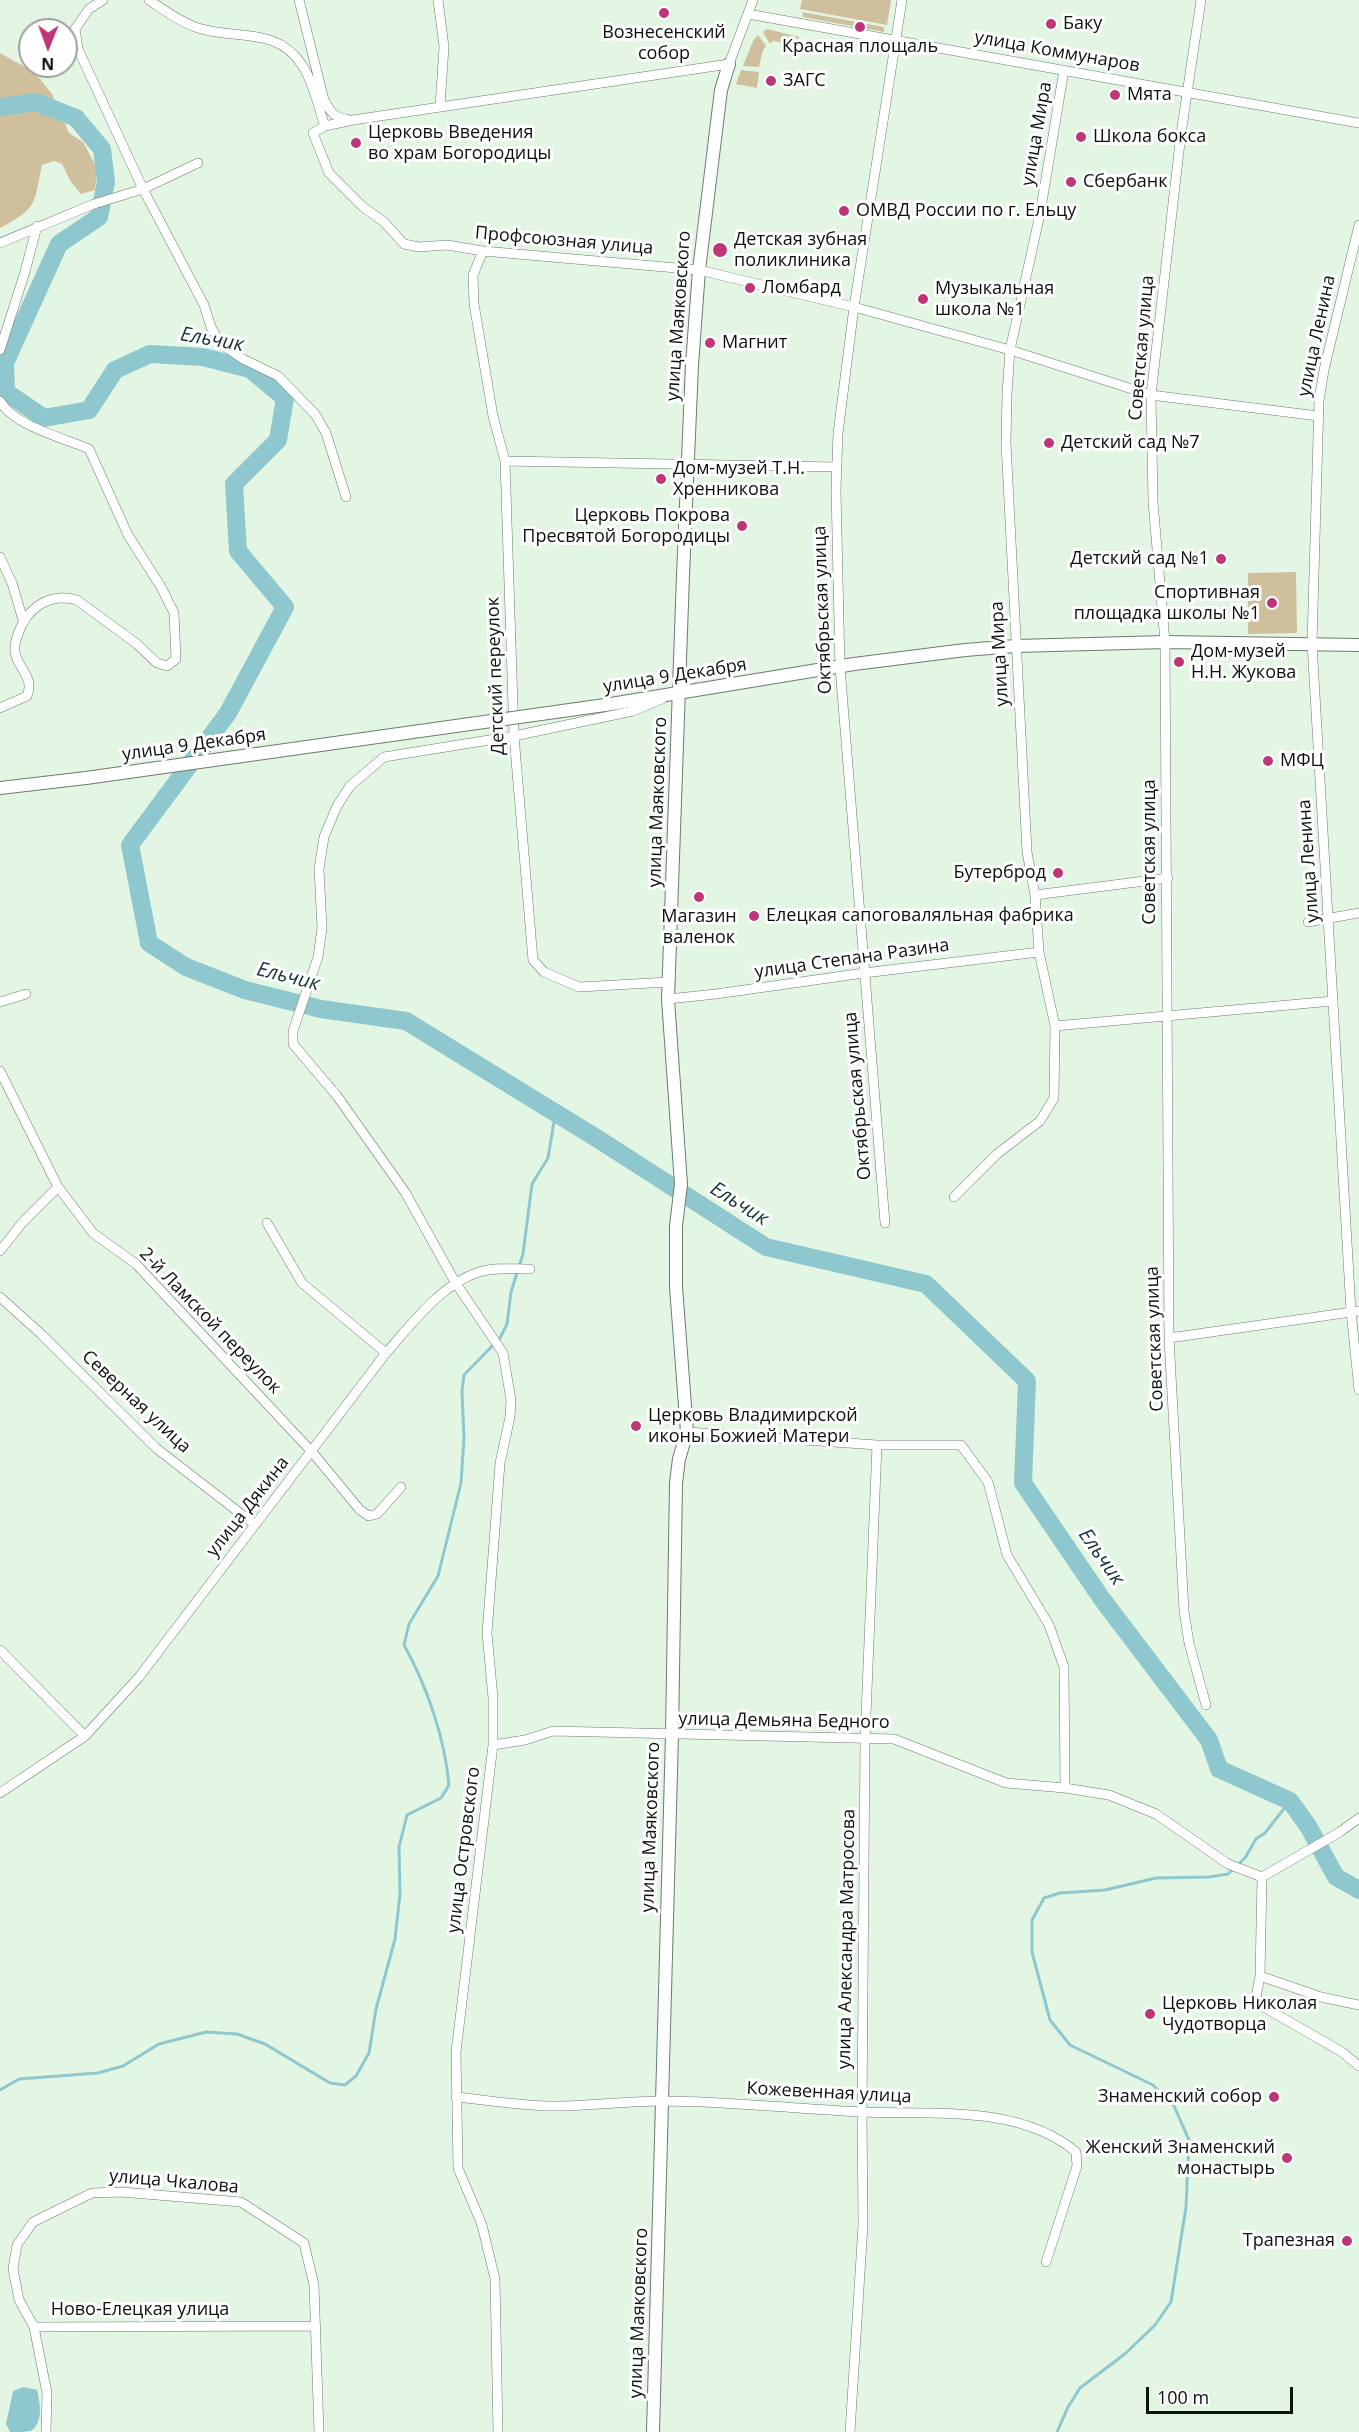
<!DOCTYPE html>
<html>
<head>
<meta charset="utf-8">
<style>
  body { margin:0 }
  #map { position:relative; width:1359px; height:2432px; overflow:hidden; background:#e3f6e3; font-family:"Open Sans",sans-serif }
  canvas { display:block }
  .north { position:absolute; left:18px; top:18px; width:60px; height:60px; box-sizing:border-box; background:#fff; border:2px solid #9da09e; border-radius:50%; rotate:181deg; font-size:16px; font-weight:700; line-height:24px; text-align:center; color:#0b120c }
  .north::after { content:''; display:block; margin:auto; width:21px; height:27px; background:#be3676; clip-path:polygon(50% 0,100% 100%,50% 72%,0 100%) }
  .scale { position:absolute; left:1146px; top:2387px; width:147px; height:27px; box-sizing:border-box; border:3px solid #0b120c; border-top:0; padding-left:8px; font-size:18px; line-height:21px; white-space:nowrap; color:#0b120c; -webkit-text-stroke:4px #fff; paint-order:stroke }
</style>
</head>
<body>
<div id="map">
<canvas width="1359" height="2432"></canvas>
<div class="north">N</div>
<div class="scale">100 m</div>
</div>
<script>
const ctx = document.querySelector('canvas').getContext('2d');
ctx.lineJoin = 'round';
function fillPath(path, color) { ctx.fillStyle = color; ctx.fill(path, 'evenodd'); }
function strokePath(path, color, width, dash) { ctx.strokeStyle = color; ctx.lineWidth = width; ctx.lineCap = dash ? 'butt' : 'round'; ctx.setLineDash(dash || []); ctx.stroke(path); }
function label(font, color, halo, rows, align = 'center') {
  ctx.font = font + ' "Open Sans",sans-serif'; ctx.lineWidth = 6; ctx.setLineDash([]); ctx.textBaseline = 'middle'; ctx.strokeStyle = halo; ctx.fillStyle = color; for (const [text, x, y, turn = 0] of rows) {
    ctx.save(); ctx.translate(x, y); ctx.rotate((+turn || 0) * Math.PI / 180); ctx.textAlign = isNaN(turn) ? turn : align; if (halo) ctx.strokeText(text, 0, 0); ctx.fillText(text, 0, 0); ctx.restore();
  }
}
fillPath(new Path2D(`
  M 802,0 L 891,0 L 887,25 L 800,9 Z
  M 802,12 L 884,27 L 884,32 L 803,17 Z
  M 767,29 L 799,37 L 797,45 L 773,41 L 770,44 L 763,32 Z
  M 758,35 L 766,46 L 763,50 L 759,67 L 743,66 L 753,41 Z
  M 0,53 L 34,72 L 52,94 L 69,133 L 83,142 L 97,168 L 95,190 L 81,194 L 71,182 L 62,164 L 54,161 L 42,165 C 34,204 38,208 0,228 Z
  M 741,70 L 759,72 L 757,88 L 736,84 Z
  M 1296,572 L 1297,633 L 1248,634 L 1248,573 Z`), '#cfbf9d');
fillPath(new Path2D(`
  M 24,2387 L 37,2390 C 40,2402 44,2424 30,2431 C 25,2432 16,2432 10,2432 L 6,2424 L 13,2391 Z`), '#8ec7ce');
strokePath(new Path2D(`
  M 0,2090 L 19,2079 L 98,2073 L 123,2066 L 159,2044 L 206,2032 L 237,2034 L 265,2044 L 330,2083 L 345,2085 L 356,2076 L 369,2053 L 376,2009 L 395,1939 L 400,1894 L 399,1847 L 407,1815 L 441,1798 L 449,1785 C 445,1739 427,1686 404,1645 L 409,1624 L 438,1576 L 461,1483 L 464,1438 L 462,1391 L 464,1375 L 500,1338 L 507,1324 L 511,1292 L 523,1254 L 532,1184 L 548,1158 L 554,1122 L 554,1112
  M 1057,2432 L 1068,2407 L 1080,2388 L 1126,2353 L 1155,2325 L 1171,2302 L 1186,2207 L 1189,2140 L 1174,2106 L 1153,2085 L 1070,2045 L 1050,2020 L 1032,1952 L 1032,1920 L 1044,1898 L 1060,1893 L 1105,1890 L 1156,1878 L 1209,1877 L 1228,1874 L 1245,1858 L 1256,1839 L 1265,1833 L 1290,1801`), '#8ec7ce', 3);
strokePath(new Path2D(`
  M 0,107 L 36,102 L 76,118 L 102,149 L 106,182 L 99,217 L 59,244 L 5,363 L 6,392 L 44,418 L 89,410 L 115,370 L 150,354 L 203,357 L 250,369 L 285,398 L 278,440 L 234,484 L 238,551 L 285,607 L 228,713 L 130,845 L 149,943 L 186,967 L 245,990 L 321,1009 L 406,1021 L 598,1139 L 766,1247 L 926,1284 L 1027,1381 L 1023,1483 L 1102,1599 L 1209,1740 L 1219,1769 L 1290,1801 L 1308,1826 L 1336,1877 L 1359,1890`), '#8ec7ce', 18);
const minor = new Path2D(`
  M 103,0 L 89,9 L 75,29 L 78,49 L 143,189 L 204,305 L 211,327 L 220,343 L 243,359 L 278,376 L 315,414 L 326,433 L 346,497
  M 149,0 C 164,10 180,22 198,28 C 235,40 277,26 302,65 C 314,83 318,107 325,126
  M 299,0 L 324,100 C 330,111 334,118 347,119
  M 438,0 L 444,47 L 440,106
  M 753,0 L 729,64 L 353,120 L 325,126 L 313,133 L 329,173 L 363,207 L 384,222 L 404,244 L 419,247 L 447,245 L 483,251 L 699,270 L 854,307 L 1010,350 L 1151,395 L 1318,416
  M 1201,0 L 1181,134 L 1151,395 L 1153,502 L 1165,642 L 1169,1338 L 1184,1611 L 1189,1643 L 1206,1705
  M 748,14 L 1359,123
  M 1359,225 L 1324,370 L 1319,401 L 1312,643 L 1351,1311 L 1359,1390
  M 0,243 L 94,204 L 143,189 L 198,163
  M 483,251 L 473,275 L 474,304 L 493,416 L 505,461 L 514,736 L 533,960 L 544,972 L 579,987 L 669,982
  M 0,350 L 25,272 L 37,226
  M 0,401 C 14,426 64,438 89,449 L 128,535 L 161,587 L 174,613 L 176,659 L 167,666 L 157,663 L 137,644 L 77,600 C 49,592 27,608 18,634 C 16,640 14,646 15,652 C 18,670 35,677 27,696 L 0,708
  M 505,461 L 837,467
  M 0,557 L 12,583 L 23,620
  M 1035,895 L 1168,878
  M 1308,922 L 1359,913
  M 668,999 L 716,994 L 864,973 L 1039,952
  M 0,1002 L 26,994
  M 1055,1026 L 1333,1001
  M 0,1071 L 58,1187 L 93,1233 L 136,1264 L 312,1452 L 360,1510 L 369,1516 L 377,1514 L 401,1487
  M 954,1197 L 997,1154 L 1040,1121 L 1054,1098 L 1055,1026 L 1039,952 L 1035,895 L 1027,852 L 1006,443 L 1007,394 L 1010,350 L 1040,214 L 1064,70
  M 267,1223 L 302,1283 L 386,1353
  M 885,1223 L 840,667 L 836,489 L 838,433 L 854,307 L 902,0
  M 0,1251 L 22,1223 L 58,1187
  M 0,1297 L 41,1334 L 156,1448 L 254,1524
  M 1169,1338 L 1359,1311
  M 687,1432 L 877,1445 L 961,1445 L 988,1482 L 1007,1555 L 1049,1625 L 1064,1667 L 1065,1788
  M 0,1650 L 85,1736
  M 493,1745 L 525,1740 L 553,1731 L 894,1739 L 1006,1783 L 1065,1788 L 1109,1795 L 1156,1814 L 1228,1864 L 1262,1877
  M 0,1793 L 85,1736 L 139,1677 L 386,1353 C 412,1324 441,1284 479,1272 C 494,1267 514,1269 530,1269
  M 1359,1818 L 1340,1832 L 1262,1877 L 1260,1976 L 1256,1997 L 1262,2006 L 1342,2052 L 1359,2066
  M 1260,1976 L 1321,1997 L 1359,2005
  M 456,2097 C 486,2100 517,2105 547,2106 C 585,2107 623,2101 661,2101 C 728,2101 795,2109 861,2112 C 931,2115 1019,2104 1076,2152 L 1077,2166 L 1046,2262
  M 34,2327 L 19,2300 L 13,2269 L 17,2245 L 33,2222 L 92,2193 L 121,2192 L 241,2202 L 304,2243 L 314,2285 L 319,2432
  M 46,2432 L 47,2393 L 34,2327 L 316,2326
  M 498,2432 L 495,2279 L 482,2225 L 458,2168 L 456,2052 L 493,1745 L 493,1698 L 487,1633 L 500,1463 L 510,1417 L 511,1400 L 503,1353 L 455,1282 L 405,1192 L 337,1096 L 293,1044 L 293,1031 L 318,957 L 322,928 L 319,869 L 324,837 L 337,806 L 350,786 L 384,757 L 514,736 L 633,711 L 662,699
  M 850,2432 L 863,2225 L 862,2112 L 865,1740 L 877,1445`);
const major = new Path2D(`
  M 605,705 L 854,664 L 965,650 L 1016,646 L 1165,642 L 1359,645
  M 0,788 L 86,778
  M 653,2432 L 672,1735 L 676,1483 L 679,1459 L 687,1432 L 676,1287 L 676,1226 L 681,1184 L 668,999 L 683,575 L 692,365 L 699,270 L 721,90 L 729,64`);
strokePath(minor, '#6b7c6b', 10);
strokePath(major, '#6b7c6b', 14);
strokePath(minor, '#fff', 9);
strokePath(major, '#fff', 12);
const majorBridge = new Path2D(`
  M 86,778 L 605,705`);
strokePath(majorBridge, '#6b7c6b', 14, []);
strokePath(majorBridge, '#fff', 12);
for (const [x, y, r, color] of [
  [664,13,6,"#be3676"],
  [1051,24,6,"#be3676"],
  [860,27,6,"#be3676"],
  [771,81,6,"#be3676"],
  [1115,95,6,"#be3676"],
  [1081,137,6,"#be3676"],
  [356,143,6,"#be3676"],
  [1071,182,6,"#be3676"],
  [844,211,6,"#be3676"],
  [720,250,8,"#be3676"],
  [750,288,6,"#be3676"],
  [923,299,6,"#be3676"],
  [710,343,6,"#be3676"],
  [1049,443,6,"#be3676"],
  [661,479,6,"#be3676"],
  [742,526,6,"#be3676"],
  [1221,559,6,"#be3676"],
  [1272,603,6,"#be3676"],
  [1179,662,6,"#be3676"],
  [1268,761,6,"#be3676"],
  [1058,873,6,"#be3676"],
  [699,897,6,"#be3676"],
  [754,916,6,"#be3676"],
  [636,1426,6,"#be3676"],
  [1150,2014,6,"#be3676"],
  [1274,2097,6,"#be3676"],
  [1287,2158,6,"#be3676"],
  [1347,2241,6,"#be3676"]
]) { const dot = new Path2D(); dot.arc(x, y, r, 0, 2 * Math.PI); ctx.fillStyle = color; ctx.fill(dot); strokePath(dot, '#fff', 2); }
label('18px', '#0b120c', '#fff', [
  ["Баку",1063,24],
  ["Вознесенский",664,33,"center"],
  ["собор",664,54,"center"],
  ["Красная площаль",860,47,"center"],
  ["ЗАГС",783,81],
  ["Мята",1127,95],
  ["Церковь Введения",368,133],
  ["во храм Богородицы",368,154],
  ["Школа бокса",1093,137],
  ["Сбербанк",1083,182],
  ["ОМВД России по г. Ельцу",856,211],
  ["Детская зубная",734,240],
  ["поликлиника",734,261],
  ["Ломбард",762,288],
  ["Музыкальная",935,289],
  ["школа №1",935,310],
  ["Магнит",722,343],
  ["Детский сад №7",1061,443],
  ["Дом-музей Т.Н.",673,469],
  ["Хренникова",673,490],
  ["Церковь Покрова",730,516,"right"],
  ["Пресвятой Богородицы",730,537,"right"],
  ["Детский сад №1",1209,559,"right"],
  ["Спортивная",1260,593,"right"],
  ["площадка школы №1",1260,614,"right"],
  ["Дом-музей",1191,652],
  ["Н.Н. Жукова",1191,673],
  ["МФЦ",1280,761],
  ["Бутерброд",1046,873,"right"],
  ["Елецкая сапоговаляльная фабрика",766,916],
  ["Магазин",699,917,"center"],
  ["валенок",699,938,"center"],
  ["Церковь Владимирской",648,1416],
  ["иконы Божией Матери",648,1437],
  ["Церковь Николая",1162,2004],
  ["Чудотворца",1162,2025],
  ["Знаменский собор",1262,2097,"right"],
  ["Женский Знаменский",1275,2148,"right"],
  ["монастырь",1275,2169,"right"],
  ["Трапезная",1335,2241,"right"]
], 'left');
label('18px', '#0b120c', '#fff', [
  ["улица Коммунаров",1057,52,10],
  ["улица Мира",1037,134,-80],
  ["Профсоюзная улица",564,241,5],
  ["улица Маяковского",679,316,-86],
  ["улица Ленина",1317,336,-78],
  ["Советская улица",1142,348,-85],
  ["Октябрьская улица",823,610,-92],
  ["улица Мира",1000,654,-93],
  ["Детский переулок",496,676,-92],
  ["улица 9 Декабря",675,676,-9],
  ["улица 9 Декабря",194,745,-8],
  ["улица Маяковского",658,802,-88],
  ["Советская улица",1150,852,-90],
  ["улица Ленина",1309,861,-94],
  ["улица Степана Разина",852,959,-8],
  ["Октябрьская улица",858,1096,-95],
  ["2-й Ламской переулок",210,1321,46],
  ["Советская улица",1155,1339,-92],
  ["Северная улица",136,1402,43],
  ["улица Дякина",248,1507,-52],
  ["улица Демьяна Бедного",784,1721,1],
  ["улица Маяковского",651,1827,-88],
  ["улица Островского",464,1850,-83],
  ["улица Александра Матросова",847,1939,-89],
  ["Кожевенная улица",829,2093,3],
  ["улица Чкалова",174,2182,5],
  ["Ново-Елецкая улица",140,2310],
  ["улица Маяковского",639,2313,-88]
]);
label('italic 20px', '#163337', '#fff', [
  ["Ельчик",212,340,10],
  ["Ельчик",288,977,14],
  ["Ельчик",739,1204,32],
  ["Ельчик",1101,1557,55]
]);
</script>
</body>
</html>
